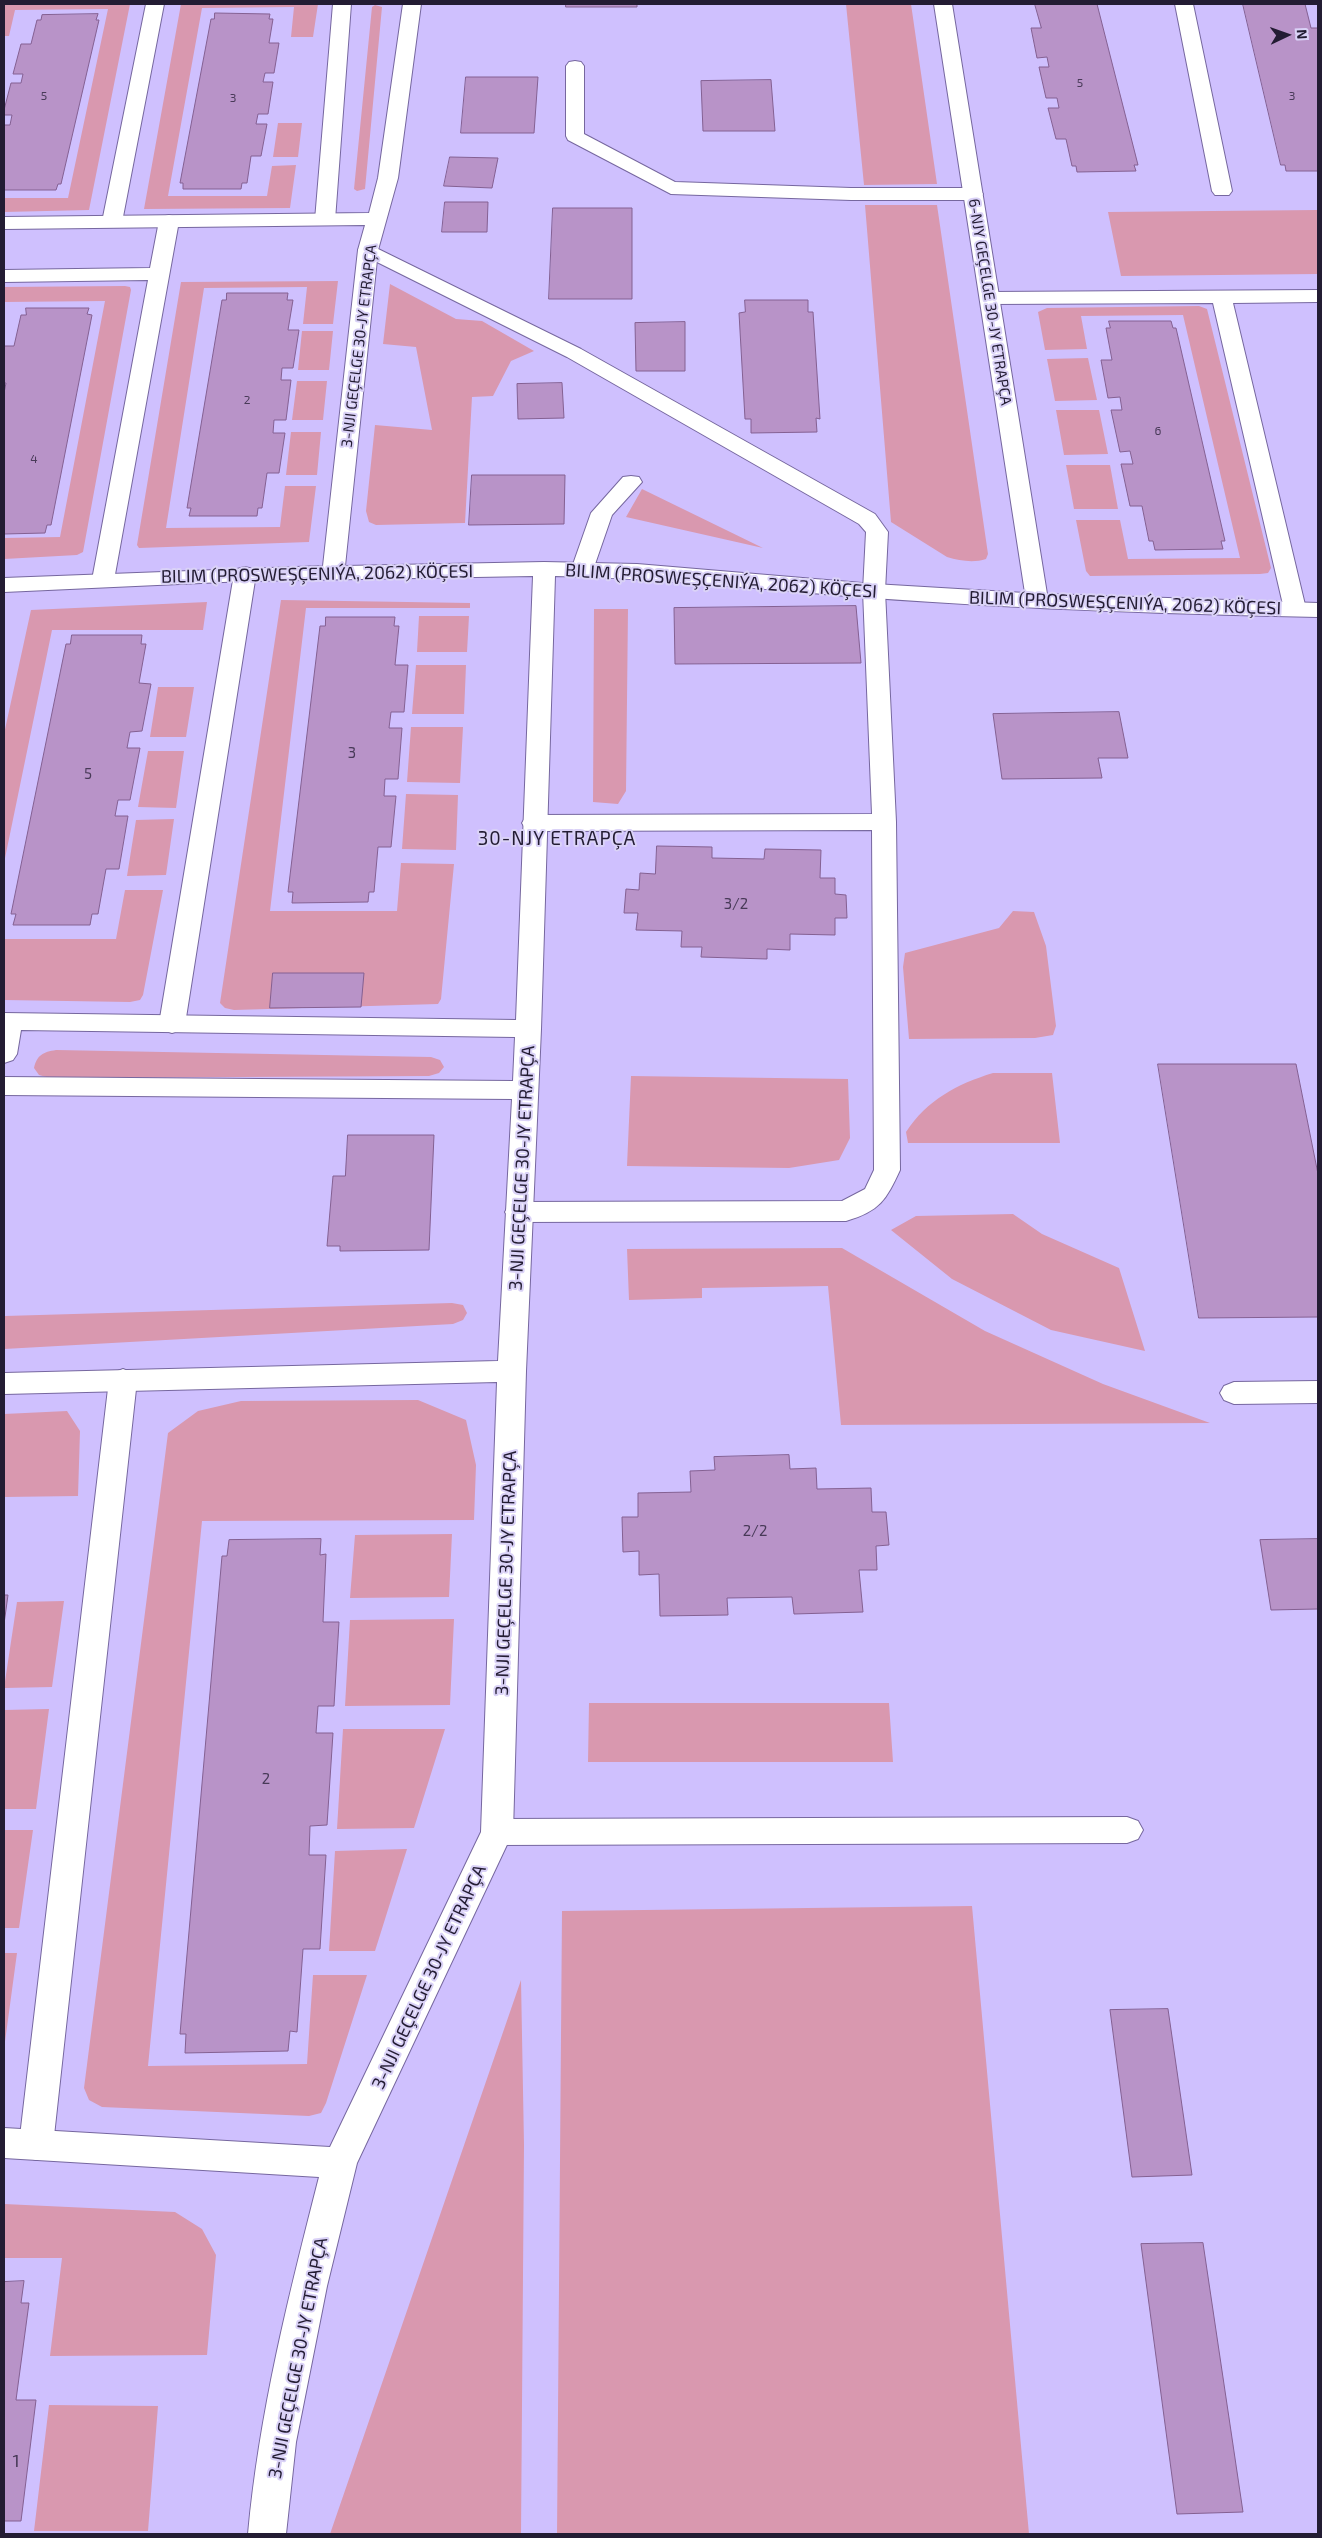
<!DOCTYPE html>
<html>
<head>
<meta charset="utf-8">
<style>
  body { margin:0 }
  #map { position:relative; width:1322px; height:2538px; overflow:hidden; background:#cfc0fe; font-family:"Exo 2",sans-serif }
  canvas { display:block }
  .frame { position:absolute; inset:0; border:5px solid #231c33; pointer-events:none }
  .north { position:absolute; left:1262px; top:10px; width:50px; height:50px; -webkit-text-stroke:4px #dad2f7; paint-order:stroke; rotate:87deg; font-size:14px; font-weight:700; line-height:20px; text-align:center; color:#231c33 }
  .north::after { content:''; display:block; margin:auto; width:18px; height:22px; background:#231c33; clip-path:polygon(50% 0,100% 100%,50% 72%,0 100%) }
</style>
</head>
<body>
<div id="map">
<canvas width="1322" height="2538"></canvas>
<div class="frame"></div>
<div class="north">N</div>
</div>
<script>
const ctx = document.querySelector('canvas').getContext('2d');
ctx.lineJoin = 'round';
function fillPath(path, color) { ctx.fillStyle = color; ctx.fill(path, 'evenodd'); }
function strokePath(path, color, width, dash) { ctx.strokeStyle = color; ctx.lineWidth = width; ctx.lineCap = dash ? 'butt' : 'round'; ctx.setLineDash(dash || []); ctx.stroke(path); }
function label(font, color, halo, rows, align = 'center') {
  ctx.font = font + ' "Exo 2",sans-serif'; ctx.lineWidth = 4; ctx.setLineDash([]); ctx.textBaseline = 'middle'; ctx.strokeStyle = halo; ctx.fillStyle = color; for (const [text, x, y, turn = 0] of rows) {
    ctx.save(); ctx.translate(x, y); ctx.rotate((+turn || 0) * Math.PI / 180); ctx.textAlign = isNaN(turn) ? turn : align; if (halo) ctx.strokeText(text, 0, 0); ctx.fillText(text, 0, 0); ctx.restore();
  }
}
fillPath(new Path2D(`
  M 4,4 L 130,4 L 89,210 L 4,212 L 4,198 L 68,198 L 108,9 L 15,10 L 9,36 L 4,36 Z
  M 181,4 L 318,4 L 313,37 L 291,37 L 294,7 L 202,8 L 168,196 L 267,196 L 272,166 L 296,165 L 290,208 L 144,209 Z
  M 846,4 L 911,4 L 937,184 L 864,185 Z
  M 375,5 L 382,7 L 365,189 L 357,191 L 354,189 L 372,7 Z
  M 278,123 L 302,123 L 298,157 L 273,157 Z
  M 865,205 L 937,205 L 988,554 L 986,559 C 974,563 960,561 947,557 L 891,522 Z
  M 1318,210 L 1318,274 L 1121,276 L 1108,212 Z
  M 338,281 L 333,324 L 303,324 L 307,287 L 204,288 L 166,528 L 280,527 L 285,486 L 316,486 L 309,542 L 139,548 L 137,545 L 181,282 Z
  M 390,284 L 456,319 L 482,321 L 534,351 L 511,361 L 493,396 L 472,397 L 465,523 L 376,525 L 369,522 L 366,511 L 375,425 L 432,430 L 416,347 L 383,344 Z
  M 125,286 L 130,287 L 131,290 L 83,552 L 77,555 L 4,559 L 4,538 L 60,537 L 105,301 L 4,302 L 4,287 Z
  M 1199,306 L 1207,309 L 1271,568 L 1268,573 L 1260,574 L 1090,576 L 1086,571 L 1076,520 L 1120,520 L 1128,559 L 1240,558 L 1183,315 L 1081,316 L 1087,349 L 1045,350 L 1038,312 L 1047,308 Z
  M 302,331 L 333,331 L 329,370 L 298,370 Z
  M 1088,358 L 1097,400 L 1055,401 L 1047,359 Z
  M 297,381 L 327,381 L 323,420 L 292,420 Z
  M 1056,410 L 1099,410 L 1108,454 L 1064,455 Z
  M 291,432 L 321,432 L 317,475 L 286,475 Z
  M 1066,465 L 1110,465 L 1118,509 L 1074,509 Z
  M 642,489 L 763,548 L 626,517 Z
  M 281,600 L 470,603 L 470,608 L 306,608 L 270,911 L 397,911 L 401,863 L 454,864 L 441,999 L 438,1004 L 234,1010 L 225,1008 L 220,1003 Z
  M 207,602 L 203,630 L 52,630 L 4,863 L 4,734 L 31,610 Z
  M 594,609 L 628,609 L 626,791 L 618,804 L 593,802 Z
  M 419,616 L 469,616 L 467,652 L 417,652 Z
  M 416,665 L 466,665 L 464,714 L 412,714 Z
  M 158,687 L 194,687 L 186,737 L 150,737 Z
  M 411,727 L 463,727 L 460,783 L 407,782 Z
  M 148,751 L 184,751 L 176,808 L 138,807 Z
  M 406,794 L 458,795 L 456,850 L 402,849 Z
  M 174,819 L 166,875 L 127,876 L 136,820 Z
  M 125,890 L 163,890 L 143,995 L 140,1000 L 130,1002 L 4,1000 L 4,939 L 116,939 Z
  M 1013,911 L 1034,912 L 1046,946 L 1056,1026 L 1053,1035 L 1035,1038 L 909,1039 L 903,967 L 905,953 L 999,928 Z
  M 56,1050 L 431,1057 L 440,1060 L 444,1067 L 439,1073 L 429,1076 L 50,1078 L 39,1075 L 34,1068 C 37,1055 43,1052 56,1050 Z
  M 993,1073 L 1052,1073 L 1060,1143 L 908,1143 L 906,1132 C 927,1100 957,1084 993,1073 Z
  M 631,1076 L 848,1079 L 850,1138 L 839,1160 L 789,1168 L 627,1166 Z
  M 1013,1214 L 1042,1234 L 1119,1268 L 1145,1351 L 1051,1330 L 952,1279 L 891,1230 L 916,1216 Z
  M 842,1248 L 985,1331 L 1103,1384 L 1210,1423 L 841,1425 L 828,1286 L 702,1288 L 702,1298 L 629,1300 L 627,1249 Z
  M 452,1303 L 463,1305 L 467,1313 L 463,1320 L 453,1324 L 4,1349 L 5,1316 Z
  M 418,1400 L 466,1420 L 476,1465 L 474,1520 L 202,1521 L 148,2066 L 307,2064 L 313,1975 L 367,1975 L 326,2103 L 321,2113 L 309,2116 L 102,2107 L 89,2100 L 84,2088 L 168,1433 L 198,1411 L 241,1401 Z
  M 67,1411 L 80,1431 L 78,1496 L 4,1497 L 4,1414 Z
  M 452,1534 L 449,1597 L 350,1598 L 355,1535 Z
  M 64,1601 L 52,1687 L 4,1688 L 17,1602 Z
  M 454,1619 L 450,1705 L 345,1706 L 350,1620 Z
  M 589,1703 L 889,1703 L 893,1762 L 588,1762 Z
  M 49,1709 L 36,1809 L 4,1809 L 4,1710 Z
  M 343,1729 L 445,1729 L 414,1828 L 337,1829 Z
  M 4,1830 L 33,1830 L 19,1928 L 4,1928 Z
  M 407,1849 L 375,1951 L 329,1951 L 335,1851 Z
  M 972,1906 L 1029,2534 L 557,2534 L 562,1911 Z
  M 4,1953 L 17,1953 L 4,2049 Z
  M 521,1980 L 524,2145 L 521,2534 L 330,2534 Z
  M 4,2204 L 175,2212 L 202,2229 L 216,2255 L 207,2355 L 50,2356 L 62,2258 L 4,2258 Z
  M 49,2405 L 158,2406 L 148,2531 L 34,2531 Z`), '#d998af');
const building = new Path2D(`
  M 566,4 L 637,4 L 637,7 L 566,7 Z
  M 1035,4 L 1097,4 L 1138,165 L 1134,165 L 1136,171 L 1077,172 L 1076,166 L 1072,166 L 1066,139 L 1056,139 L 1048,108 L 1059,108 L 1057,98 L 1046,98 L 1039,67 L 1049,67 L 1047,57 L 1037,58 L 1031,28 L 1041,28 Z
  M 1243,4 L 1305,4 L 1311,28 L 1318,28 L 1318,171 L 1286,171 L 1285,165 L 1281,165 Z
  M 215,13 L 270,14 L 269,19 L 273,19 L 269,43 L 279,43 L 274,73 L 265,73 L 263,82 L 273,82 L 268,114 L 258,114 L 256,124 L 267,124 L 261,156 L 251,156 L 247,183 L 242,183 L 241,189 L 183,189 L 183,183 L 180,183 L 211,19 L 214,19 Z
  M 98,14 L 96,20 L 99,20 L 61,184 L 58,184 L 56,190 L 4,190 L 4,125 L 10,125 L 12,115 L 4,115 L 4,110 L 11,83 L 21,83 L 23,74 L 13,74 L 21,44 L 31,44 L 37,20 L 41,20 L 42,15 Z
  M 466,77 L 538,77 L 534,133 L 461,133 Z
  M 771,80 L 775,131 L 703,131 L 701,81 Z
  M 450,157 L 498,158 L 492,188 L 444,186 Z
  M 445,202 L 488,202 L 487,232 L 442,232 Z
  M 553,208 L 632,208 L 632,299 L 549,299 Z
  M 227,293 L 288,293 L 287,300 L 293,300 L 288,330 L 299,330 L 293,368 L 282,368 L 281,380 L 291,380 L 286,420 L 274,420 L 273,433 L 285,433 L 279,473 L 267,473 L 262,508 L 258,508 L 257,516 L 189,516 L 191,508 L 187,508 L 222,300 L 226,300 Z
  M 745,300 L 808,300 L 808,312 L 813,312 L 820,419 L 816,418 L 817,432 L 751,433 L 751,419 L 745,419 L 739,313 L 745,312 Z
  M 26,308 L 89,308 L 87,314 L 92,315 L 51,525 L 47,525 L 45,533 L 4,534 L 4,393 L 6,383 L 4,383 L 4,346 L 14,346 L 21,315 L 26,315 Z
  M 1109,321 L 1171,321 L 1173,328 L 1176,328 L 1225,541 L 1221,541 L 1223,549 L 1155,550 L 1153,541 L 1149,541 L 1142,506 L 1130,506 L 1121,464 L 1133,464 L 1130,451 L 1120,452 L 1111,410 L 1122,410 L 1120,397 L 1108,398 L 1101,360 L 1112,360 L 1106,328 L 1110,328 Z
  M 685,322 L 685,371 L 636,371 L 635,323 Z
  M 562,383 L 564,418 L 518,419 L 517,384 Z
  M 472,475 L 565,475 L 564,524 L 469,525 Z
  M 856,606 L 861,663 L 675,664 L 674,608 Z
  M 326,617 L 395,617 L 394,626 L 399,626 L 395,665 L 408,665 L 404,712 L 391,712 L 389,728 L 402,728 L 398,779 L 385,779 L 384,796 L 396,796 L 391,847 L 378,847 L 374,892 L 369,892 L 368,902 L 292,903 L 293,892 L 288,892 L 320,626 L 325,626 Z
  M 72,635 L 142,635 L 141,644 L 146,644 L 139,683 L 151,684 L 142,731 L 130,732 L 127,748 L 140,748 L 130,800 L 118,800 L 115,816 L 128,816 L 119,869 L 106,869 L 98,914 L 92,914 L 90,925 L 13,925 L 16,914 L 11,914 L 66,644 L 70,644 Z
  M 1119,712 L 1128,758 L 1098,758 L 1102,778 L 1002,779 L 993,714 Z
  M 657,846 L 712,847 L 712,858 L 764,859 L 765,849 L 821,850 L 820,878 L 835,878 L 835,894 L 846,895 L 847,918 L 835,918 L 835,935 L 790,934 L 790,950 L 767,949 L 767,959 L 701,957 L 702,947 L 681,947 L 682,931 L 636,930 L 638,913 L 624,913 L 626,889 L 639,890 L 640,873 L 655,874 Z
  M 273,973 L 364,973 L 361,1007 L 270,1008 Z
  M 1158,1064 L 1296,1064 L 1318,1174 L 1318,1317 L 1199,1318 Z
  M 348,1135 L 434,1135 L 429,1250 L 340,1251 L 340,1246 L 327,1246 L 333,1176 L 345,1176 Z
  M 789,1455 L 790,1469 L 816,1468 L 817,1489 L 871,1488 L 872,1512 L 886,1512 L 889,1545 L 876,1546 L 877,1570 L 859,1570 L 863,1612 L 794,1614 L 792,1597 L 727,1598 L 728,1615 L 660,1616 L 659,1574 L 639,1575 L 639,1551 L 623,1552 L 622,1517 L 638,1517 L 638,1493 L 691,1492 L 690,1471 L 715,1470 L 714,1457 Z
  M 321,1539 L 320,1555 L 326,1554 L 323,1622 L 339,1622 L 334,1706 L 318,1706 L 316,1733 L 333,1733 L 327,1825 L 310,1826 L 309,1855 L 326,1855 L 320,1949 L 303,1949 L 297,2032 L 290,2031 L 288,2051 L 185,2053 L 186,2034 L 180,2034 L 222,1556 L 227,1556 L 229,1540 Z
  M 1318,1539 L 1318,1609 L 1271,1610 L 1260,1540 Z
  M 4,1595 L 8,1595 L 4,1624 Z
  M 1168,2009 L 1192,2175 L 1132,2177 L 1110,2010 Z
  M 1203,2243 L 1243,2512 L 1177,2514 L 1141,2244 Z
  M 24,2281 L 21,2303 L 29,2303 L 16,2400 L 36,2400 L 21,2521 L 4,2521 L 4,2282 Z`);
fillPath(building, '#b893c8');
strokePath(building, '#846092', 1);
const service = new Path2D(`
  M 146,4 L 164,4 L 122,222 L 119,226 L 105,226 L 102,222 Z
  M 333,4 L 351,4 L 335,220 L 332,224 L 318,224 L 315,220 Z
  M 1175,4 L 1193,4 L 1232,191 L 1229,195 L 1215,195 L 1212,191 Z
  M 575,61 L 581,62 L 584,66 L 584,134 L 675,182 L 851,188 L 973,188 L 980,190 L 983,194 L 980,198 L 973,200 L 851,200 L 671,194 L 568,140 L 566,136 L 566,66 L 569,62 Z
  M 169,215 L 176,217 L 179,221 L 114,580 L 111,585 L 103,587 L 95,585 L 92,580 L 148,280 L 4,282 L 4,270 L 150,268 L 159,221 L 162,217 Z
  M 368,244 L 581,349 L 875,514 L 888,532 L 885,591 L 896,822 L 900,1170 C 886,1200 880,1211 846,1221 L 519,1222 L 509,1219 L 505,1212 L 509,1205 L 519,1202 L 842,1201 L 865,1189 L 874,1170 L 872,830 L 534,831 L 525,828 L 522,823 L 525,818 L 534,815 L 872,814 L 863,591 L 866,532 L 859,524 L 567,357 L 361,254 L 358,250 L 361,246 Z
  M 1318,290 L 1318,302 L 1233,303 L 1306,609 L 1303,614 L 1295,616 L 1287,614 L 1284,609 L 1213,303 L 990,304 L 983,302 L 980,298 L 983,294 L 990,292 Z
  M 631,476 L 639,477 L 642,482 L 612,515 L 593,570 L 590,575 L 582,577 L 574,575 L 571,570 L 591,513 L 623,477 Z
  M 245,567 L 253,569 L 256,574 L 185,1024 L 181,1030 L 172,1033 L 163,1030 L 159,1024 L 234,574 L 237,569 Z
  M 123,1369 L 133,1373 L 137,1380 L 53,2145 L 48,2156 L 36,2160 L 24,2156 L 19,2145 L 109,1380 L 113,1373 Z
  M 1127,1817 L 1138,1821 L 1143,1830 L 1138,1839 L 1127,1843 L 497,1845 L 486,1841 L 481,1832 L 486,1823 L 497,1819 Z`);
const minor = new Path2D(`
  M 403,4 L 421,4 L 398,178 L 378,250 L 345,566 L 544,562 L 637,564 L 874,584 L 1025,593 L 934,4 L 952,4 L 1047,594 L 1318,603 L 1318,617 C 1170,614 1021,609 873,598 C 767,590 661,578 555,576 L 541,1029 L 526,1371 L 513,1832 L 357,2163 L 327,2286 L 296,2442 L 286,2534 L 248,2534 C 259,2413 289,2294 319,2177 L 4,2158 L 4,2128 L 330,2147 L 481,1832 L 497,1382 L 4,1394 L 4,1373 L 498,1361 L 512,1099 L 4,1095 L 4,1077 L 513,1081 L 515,1037 L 21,1030 L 17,1054 L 13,1060 L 4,1063 L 4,1013 L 516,1020 L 533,576 L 245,581 L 4,592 L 4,578 L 323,566 L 358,250 L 365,225 L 4,229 L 4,217 L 369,213 L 378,178 Z
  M 1318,1381 L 1318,1403 L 1234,1404 L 1224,1400 L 1220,1393 L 1224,1386 L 1234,1382 Z`);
strokePath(service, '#76679f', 2);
strokePath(minor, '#76679f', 2);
fillPath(service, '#fff');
fillPath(minor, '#fff');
label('12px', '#483a58', null, [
  ["5",1080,83],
  ["5",44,96],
  ["3",1292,96],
  ["3",233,98],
  ["2",247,400],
  ["6",1158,431],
  ["4",34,459]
]);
label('15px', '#231c33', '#dad2f7', [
  ["6-NJY GEÇELGE 30-JY ETRAPÇA",990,302,81],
  ["3-NJI GEÇELGE 30-JY ETRAPÇA",359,346,-83]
]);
label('15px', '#483a58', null, [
  ["3",352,753],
  ["5",88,774],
  ["3/2",736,904],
  ["2/2",755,1531],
  ["2",266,1779]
]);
label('18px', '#231c33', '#dad2f7', [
  ["BILIM (PROSWEŞÇENIÝA, 2062) KÖÇESI",317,574,-1],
  ["BILIM (PROSWEŞÇENIÝA, 2062) KÖÇESI",721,581,4],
  ["BILIM (PROSWEŞÇENIÝA, 2062) KÖÇESI",1125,603,2],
  ["3-NJI GEÇELGE 30-JY ETRAPÇA",522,1168,-87],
  ["3-NJI GEÇELGE 30-JY ETRAPÇA",506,1573,-88],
  ["3-NJI GEÇELGE 30-JY ETRAPÇA",429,1977,-65],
  ["3-NJI GEÇELGE 30-JY ETRAPÇA",298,2358,-79]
]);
label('18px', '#483a58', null, [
  ["1",16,2461]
]);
ctx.letterSpacing = '1px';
label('19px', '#231c33', '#dad2f7', [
  ["30-NJY ETRAPÇA",557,839]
]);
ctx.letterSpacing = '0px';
</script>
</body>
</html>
